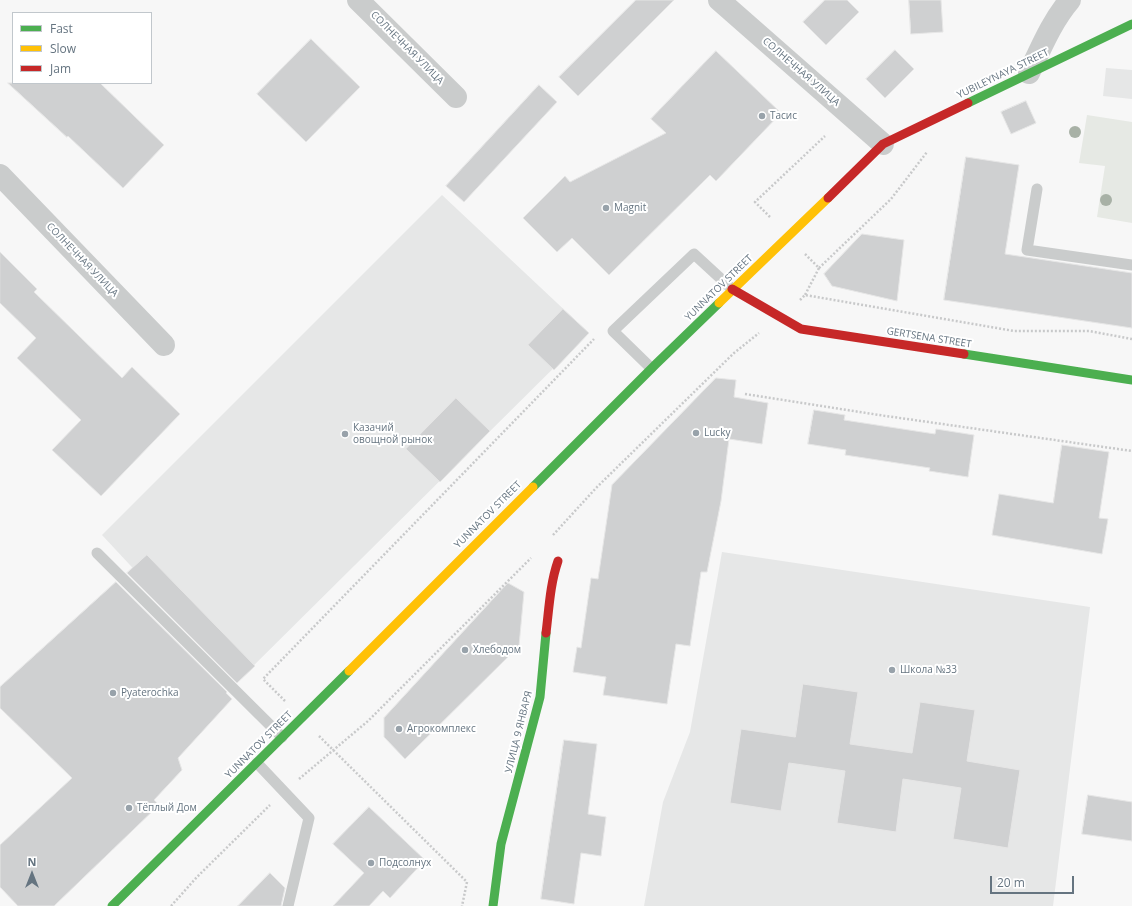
<!DOCTYPE html>
<html>
<head>
<meta charset="utf-8">
<style>
  body { margin:0 }
  #map { position:relative; width:1132px; height:906px; overflow:hidden; background:#f7f7f7; font-family:"Open Sans",sans-serif }
  canvas { display:block }
  .legend { position:absolute; left:12px; top:12px; width:140px; height:72px; box-sizing:border-box; background:#fff; border:1px solid #c1c7cc; margin:0; padding:5px 7px; list-style:none; font-size:12px; color:#657480 }
  .legend li { display:flex; align-items:center; gap:8px; height:20px }
  .legend b { width:20px; border:1px solid #c1c7cc }
  .north { position:absolute; left:12px; top:854px; width:40px; height:40px; -webkit-text-stroke:3px #fff; paint-order:stroke; rotate:0deg; font-size:11px; font-weight:700; line-height:16px; text-align:center; color:#657480 }
  .north::after { content:''; display:block; margin:auto; width:14px; height:18px; background:#657480; clip-path:polygon(50% 0,100% 100%,50% 72%,0 100%) }
  .scale { position:absolute; left:990px; top:876px; width:84px; height:18px; box-sizing:border-box; border:2px solid #657480; border-top:0; padding-left:5px; font-size:12px; line-height:14px; white-space:nowrap; color:#657480; -webkit-text-stroke:3px #fff; paint-order:stroke }
</style>
</head>
<body>
<div id="map">
<canvas width="1132" height="906"></canvas>
<ul class="legend">
<li><b style="height:5px;background:#4caf50"></b>Fast</li>
<li><b style="height:5px;background:#ffc107"></b>Slow</li>
<li><b style="height:5px;background:#c62828"></b>Jam</li>
</ul>
<div class="north">N</div>
<div class="scale">20 m</div>
</div>
<script>
const ctx = document.querySelector('canvas').getContext('2d');
ctx.lineJoin = 'round';
function fillPath(path, color) { ctx.fillStyle = color; ctx.fill(path, 'evenodd'); }
function strokePath(path, color, width, dash) { ctx.strokeStyle = color; ctx.lineWidth = width; ctx.lineCap = dash ? 'butt' : 'round'; ctx.setLineDash(dash || []); ctx.stroke(path); }
function label(font, color, halo, rows, align = 'center') {
  ctx.font = font + ' "Open Sans",sans-serif'; ctx.lineWidth = 4; ctx.setLineDash([]); ctx.textBaseline = 'middle'; ctx.strokeStyle = halo; ctx.fillStyle = color; for (const [text, x, y, turn = 0] of rows) {
    ctx.save(); ctx.translate(x, y); ctx.rotate((+turn || 0) * Math.PI / 180); ctx.textAlign = isNaN(turn) ? turn : align; if (halo) ctx.strokeText(text, 0, 0); ctx.fillText(text, 0, 0); ctx.restore();
  }
}
fillPath(new Path2D(`
  M 1106,68 L 1132,70 L 1132,99 L 1103,96 Z
  M 442,195 L 589,333 L 238,681 L 102,535 Z
  M 722,552 L 1090,607 L 1053,906 L 644,906 L 663,802 L 690,732 Z`), '#e6e7e7');
fillPath(new Path2D(`
  M 1087,115 L 1132,122 L 1132,223 L 1097,217 L 1105,166 L 1079,163 Z`), '#e6e9e4');
const building = new Path2D(`
  M 636,0 L 674,0 L 578,96 L 559,77 Z
  M 825,0 L 847,0 L 859,12 L 826,45 L 803,22 Z
  M 909,0 L 941,0 L 943,32 L 911,34 Z
  M 311,39 L 360,87 L 306,142 L 257,94 Z
  M 895,50 L 914,69 L 885,98 L 866,79 Z
  M 716,51 L 781,113 L 716,181 L 710,175 L 609,275 L 572,238 L 557,252 L 523,218 L 565,176 L 570,182 L 666,133 L 651,119 Z
  M 8,83 L 100,83 L 164,145 L 123,188 L 68,136 L 67,137 Z
  M 539,85 L 557,102 L 464,202 L 446,186 Z
  M 1026,101 L 1036,123 L 1011,134 L 1001,112 Z
  M 966,157 L 1019,165 L 1005,254 L 1132,273 L 1132,328 L 944,300 Z
  M 862,234 L 904,240 L 897,301 L 832,286 L 824,274 Z
  M 0,252 L 37,289 L 34,292 L 122,378 L 132,367 L 180,414 L 101,496 L 52,450 L 81,420 L 17,358 L 36,338 L 0,303 Z
  M 563,309 L 589,333 L 554,370 L 528,345 Z
  M 716,378 L 736,380 L 734,397 L 768,403 L 762,444 L 729,439 L 721,501 L 707,572 L 701,572 L 690,646 L 676,644 L 667,704 L 603,695 L 606,677 L 573,672 L 577,647 L 581,648 L 591,578 L 598,579 L 612,485 Z
  M 456,398 L 490,431 L 440,482 L 406,449 Z
  M 814,410 L 845,415 L 844,420 L 935,434 L 936,429 L 974,435 L 968,477 L 929,471 L 930,468 L 845,455 L 846,450 L 808,444 Z
  M 1062,445 L 1109,452 L 1099,518 L 1108,519 L 1102,554 L 992,535 L 999,494 L 1053,503 Z
  M 147,555 L 255,666 L 237,683 L 127,573 Z
  M 116,582 L 227,692 L 226,693 L 232,699 L 178,758 L 182,770 L 154,800 L 159,805 L 54,906 L 18,906 L 0,887 L 0,845 L 72,778 L 0,708 L 0,687 Z
  M 508,583 L 524,592 L 519,646 L 405,759 L 384,737 L 384,718 Z
  M 803,684 L 858,692 L 850,744 L 912,753 L 920,702 L 975,710 L 967,761 L 1020,770 L 1008,848 L 953,839 L 961,788 L 903,779 L 896,832 L 837,823 L 845,771 L 789,763 L 781,811 L 730,803 L 741,729 L 795,737 Z
  M 564,740 L 597,744 L 588,814 L 606,817 L 601,856 L 581,853 L 574,904 L 541,899 Z
  M 1088,795 L 1132,802 L 1132,841 L 1082,834 Z
  M 369,807 L 425,860 L 390,898 L 383,891 L 369,906 L 333,906 L 364,873 L 333,844 Z
  M 270,873 L 285,888 L 281,906 L 238,906 Z`);
fillPath(building, '#cfd0d1');
strokePath(building, '#e6e6e6', 1);
strokePath(new Path2D(`
  M 770,217 L 755,202 L 825,136
  M 805,254 L 819,268 L 805,295
  M 819,268 L 891,199 L 927,152
  M 800,300 L 805,295 L 1014,331 L 1089,331 L 1132,339
  M 745,394 L 879,415 L 1132,451
  M 553,535 L 597,487 L 734,353 L 759,333
  M 285,701 L 263,679 L 594,339
  M 319,736 L 467,882 L 462,906
  M 299,779 L 368,721 L 531,558
  M 171,906 L 197,877 L 270,805`), '#c8c9ca', 2.5, [2, 2]);
strokePath(new Path2D(`
  M 1037,189 L 1027,250 L 1132,265
  M 651,368 L 613,331 L 694,254 L 732,289
  M 97,553 L 282,737
  M 257,763 L 309,818 L 288,906`), '#cacccc', 11);
strokePath(new Path2D(`
  M 358,0 L 456,97
  M 719,0 L 883,144
  M 1029,73 C 1041,48 1052,21 1070,0
  M 0,175 L 164,345`), '#cacccc', 22);
strokePath(new Path2D(`
  M 968,103 L 1132,24
  M 964,354 L 1132,380
  M 533,487 L 656,364 L 719,303
  M 112,906 L 349,671
  M 493,906 L 501,844 L 540,697 L 546,633`), '#4caf50', 9);
strokePath(new Path2D(`
  M 719,303 L 828,198
  M 349,671 L 533,487`), '#ffc107', 9);
strokePath(new Path2D(`
  M 828,198 L 883,144 L 968,103
  M 732,289 L 801,329 L 964,354
  M 546,633 C 549,609 550,584 558,561`), '#c62828', 9);
ctx.fillStyle = '#a8b1a6';
for (const [x, y] of [
  [1075,132],
  [1106,200]
]) { ctx.beginPath(); ctx.arc(x, y, 6, 0, 2 * Math.PI); ctx.fill(); }
for (const [x, y, r, color] of [
  [762,116,4,"#98a2aa"],
  [606,208,4,"#98a2aa"],
  [696,433,4,"#98a2aa"],
  [345,434,4,"#98a2aa"],
  [465,650,4,"#98a2aa"],
  [892,670,4,"#98a2aa"],
  [113,693,4,"#98a2aa"],
  [399,729,4,"#98a2aa"],
  [129,808,4,"#98a2aa"],
  [371,863,4,"#98a2aa"]
]) { const dot = new Path2D(); dot.arc(x, y, r, 0, 2 * Math.PI); ctx.fillStyle = color; ctx.fill(dot); strokePath(dot, '#fff', 1.5); }
label('10px', '#657480', '#fff', [
  ["СОЛНЕЧНАЯ УЛИЦА",407,48,45],
  ["СОЛНЕЧНАЯ УЛИЦА",801,72,41],
  ["YUBILEYNAYA STREET",1003,74,-26],
  ["СОЛНЕЧНАЯ УЛИЦА",82,260,46],
  ["YUNNATOV STREET",719,288,-44],
  ["GERTSENA STREET",929,338,9],
  ["YUNNATOV STREET",488,515,-45],
  ["УЛИЦА 9 ЯНВАРЯ",519,732,-76],
  ["YUNNATOV STREET",259,745,-45]
]);
label('10px', '#657480', '#fff', [
  ["Тасис",770,116],
  ["Magnit",614,208],
  ["Казачий",353,428],
  ["овощной рынок",353,440],
  ["Lucky",704,433],
  ["Хлебодом",473,650],
  ["Школа №33",900,670],
  ["Pyaterochka",121,693],
  ["Агрокомплекс",407,729],
  ["Тёплый Дом",137,808],
  ["Подсолнух",379,863]
], 'left');
</script>
</body>
</html>
